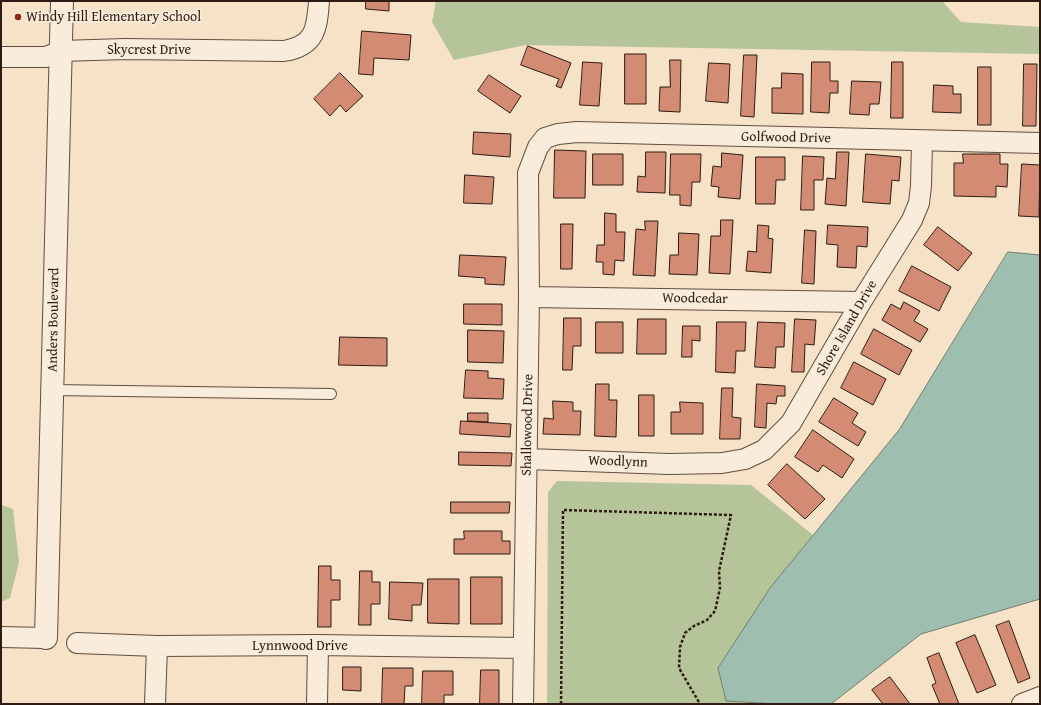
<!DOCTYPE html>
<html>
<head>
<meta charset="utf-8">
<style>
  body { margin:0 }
  #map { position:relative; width:1041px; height:705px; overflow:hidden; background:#f6e2c6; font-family:"Gentium Book Plus",serif }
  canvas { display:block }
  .frame { position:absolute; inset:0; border:2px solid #2e1b13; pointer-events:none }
</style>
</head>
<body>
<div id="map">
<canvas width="1041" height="705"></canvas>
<div class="frame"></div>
</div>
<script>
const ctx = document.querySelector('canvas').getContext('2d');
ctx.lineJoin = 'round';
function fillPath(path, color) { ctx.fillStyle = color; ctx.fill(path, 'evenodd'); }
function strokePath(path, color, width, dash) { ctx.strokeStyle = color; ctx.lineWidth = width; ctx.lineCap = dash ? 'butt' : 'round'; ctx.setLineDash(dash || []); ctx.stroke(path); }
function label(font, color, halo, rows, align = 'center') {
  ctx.font = font + ' "Gentium Book Plus",serif'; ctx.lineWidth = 3.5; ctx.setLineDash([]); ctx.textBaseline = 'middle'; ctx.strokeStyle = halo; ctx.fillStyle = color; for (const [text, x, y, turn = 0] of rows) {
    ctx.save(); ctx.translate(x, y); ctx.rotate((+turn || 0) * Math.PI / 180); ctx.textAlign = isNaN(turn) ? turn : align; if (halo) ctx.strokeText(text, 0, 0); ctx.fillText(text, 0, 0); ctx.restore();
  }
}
fillPath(new Path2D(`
  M 436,1 L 942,1 L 961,22 L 1040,27 L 1040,54 L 526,45 L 454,60 L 432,22 Z
  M 557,481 L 751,485 L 813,535 L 770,588 L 718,668 L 726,701 L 761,704 L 547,704 L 548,492 Z
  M 1,505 L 13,509 L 19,562 L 10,598 L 1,602 Z`), '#b6c49a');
const water = new Path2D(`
  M 1008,252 L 1040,255 L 1040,599 L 921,634 L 831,704 L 777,704 L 726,701 L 718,668 L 770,588 L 899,430 Z`);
fillPath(water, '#9ebfaf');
strokePath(water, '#717d71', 1);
const building = new Path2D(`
  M 366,1 L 389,1 L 389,11 L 366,9 Z
  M 362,31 L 411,35 L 409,60 L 374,58 L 373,75 L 359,74 Z
  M 528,46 L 571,63 L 561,88 L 556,86 L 559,79 L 521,65 Z
  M 625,54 L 646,54 L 646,104 L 625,104 Z
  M 744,55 L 757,55 L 754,117 L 741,116 Z
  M 670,60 L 681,60 L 680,112 L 659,111 L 660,87 L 670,87 Z
  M 583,62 L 602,63 L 599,106 L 580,105 Z
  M 812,62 L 830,62 L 830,81 L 838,81 L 838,93 L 830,93 L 829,113 L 811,112 Z
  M 892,62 L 903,62 L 903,118 L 891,118 Z
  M 709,63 L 730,64 L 728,103 L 706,101 Z
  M 1024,64 L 1037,64 L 1036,126 L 1023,126 Z
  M 978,67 L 991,67 L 991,125 L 978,125 Z
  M 340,73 L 363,96 L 346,112 L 340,105 L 330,116 L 314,99 Z
  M 782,73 L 803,74 L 803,114 L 772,113 L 772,88 L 781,88 Z
  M 489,75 L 521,96 L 510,113 L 478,91 Z
  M 852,81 L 881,82 L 879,104 L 870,104 L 869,115 L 850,114 Z
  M 934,85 L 953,86 L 953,94 L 961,94 L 961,113 L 933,112 Z
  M 474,132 L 511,134 L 510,157 L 473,154 Z
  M 555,150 L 586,151 L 585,198 L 554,198 Z
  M 646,152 L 666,152 L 665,193 L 637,192 L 638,176 L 645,177 Z
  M 837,152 L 849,152 L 846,206 L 825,204 L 827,178 L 835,179 Z
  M 722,153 L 743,155 L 740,199 L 718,197 L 719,187 L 711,186 L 713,166 L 721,167 Z
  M 593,154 L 623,154 L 623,185 L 593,185 Z
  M 671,154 L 701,154 L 700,182 L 692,182 L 691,206 L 680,205 L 680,195 L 670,195 Z
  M 866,154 L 901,157 L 899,181 L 892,180 L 890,204 L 863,202 Z
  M 963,154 L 1000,154 L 1000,164 L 1008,164 L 1007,187 L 996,186 L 996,197 L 954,196 L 954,163 L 963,163 Z
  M 803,156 L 824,157 L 823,180 L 814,180 L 814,210 L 801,210 Z
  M 756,157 L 785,157 L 785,180 L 776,180 L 775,204 L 756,204 Z
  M 1022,164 L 1040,165 L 1039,217 L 1019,216 Z
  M 465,175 L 494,177 L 492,204 L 464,203 Z
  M 605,213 L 616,214 L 616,232 L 625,232 L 624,261 L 615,260 L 614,275 L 603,274 L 603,262 L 596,262 L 597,245 L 604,245 Z
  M 721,220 L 733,220 L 730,274 L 709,273 L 711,236 L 720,236 Z
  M 645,221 L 658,221 L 655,276 L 633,275 L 636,229 L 645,230 Z
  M 561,224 L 573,224 L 572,269 L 561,269 Z
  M 758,225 L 769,226 L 768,238 L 773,239 L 771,273 L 746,271 L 748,251 L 756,252 Z
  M 828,225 L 868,227 L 867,247 L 857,246 L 856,268 L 837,267 L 838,245 L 827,244 Z
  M 938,227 L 972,253 L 958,271 L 924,245 Z
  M 805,230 L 816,231 L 814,284 L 802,283 Z
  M 679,233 L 699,234 L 697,275 L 669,274 L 670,255 L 678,255 Z
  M 460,255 L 506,257 L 504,285 L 485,284 L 485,278 L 459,276 Z
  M 912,266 L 951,287 L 939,311 L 899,291 Z
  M 904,302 L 920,311 L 914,321 L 928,329 L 920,342 L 882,320 L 891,304 L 900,309 Z
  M 464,304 L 502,304 L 502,325 L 464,324 Z
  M 564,318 L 581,318 L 581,346 L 573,346 L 572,370 L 563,370 Z
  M 638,319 L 666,319 L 666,354 L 637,354 Z
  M 795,319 L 816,320 L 814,345 L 805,344 L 804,372 L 792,372 Z
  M 596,322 L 623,322 L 623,353 L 596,353 Z
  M 717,322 L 746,322 L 745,351 L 736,351 L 735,373 L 716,372 Z
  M 758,322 L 785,323 L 784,347 L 776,347 L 775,368 L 755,367 Z
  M 683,326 L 700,326 L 700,341 L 692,340 L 692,357 L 682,357 Z
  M 874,329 L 912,350 L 899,375 L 861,354 Z
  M 468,330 L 504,331 L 503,363 L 468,362 Z
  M 340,337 L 387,338 L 387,366 L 339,365 Z
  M 854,362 L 886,379 L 873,405 L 841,388 Z
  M 466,370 L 488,371 L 488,378 L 504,379 L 503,399 L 464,398 Z
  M 596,384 L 609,384 L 609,400 L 617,400 L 616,437 L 595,436 Z
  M 757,384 L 785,386 L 785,396 L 777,396 L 776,404 L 767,403 L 766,428 L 755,427 Z
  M 722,388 L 733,388 L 732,417 L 741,418 L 740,439 L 720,439 Z
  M 639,395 L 654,395 L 654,436 L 639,436 Z
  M 834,398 L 858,413 L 852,423 L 866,432 L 858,446 L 819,422 Z
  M 553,401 L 573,402 L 573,411 L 581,411 L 580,435 L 543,434 L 544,418 L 553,419 Z
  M 680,402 L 703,403 L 703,434 L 671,434 L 671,412 L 680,412 Z
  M 468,413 L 488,413 L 488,422 L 468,421 Z
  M 461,421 L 511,424 L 510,437 L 460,434 Z
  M 813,430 L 854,459 L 842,478 L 823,465 L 818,472 L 795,457 Z
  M 459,452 L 512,453 L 511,466 L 459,465 Z
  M 787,464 L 825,499 L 805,519 L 768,485 Z
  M 451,502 L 510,502 L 509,513 L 451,513 Z
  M 464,531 L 502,531 L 502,541 L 510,541 L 510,554 L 454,554 L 454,539 L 464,539 Z
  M 319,566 L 331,566 L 331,580 L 340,580 L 340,600 L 331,600 L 331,627 L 318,627 Z
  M 360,571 L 372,571 L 372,582 L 380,582 L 380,604 L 371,604 L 371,625 L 359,625 Z
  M 471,577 L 502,577 L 502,624 L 471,624 Z
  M 428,579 L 459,579 L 459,624 L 428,623 Z
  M 390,582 L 423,583 L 421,605 L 412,605 L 412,621 L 389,619 Z
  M 1009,621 L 1030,678 L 1018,683 L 996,626 Z
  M 975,635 L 996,685 L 977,693 L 956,643 Z
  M 939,653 L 959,704 L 940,704 L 932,685 L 936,683 L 927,658 Z
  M 343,667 L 361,667 L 361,691 L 343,690 Z
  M 383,668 L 413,668 L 413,686 L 405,686 L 404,704 L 382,704 Z
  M 481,670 L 499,670 L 499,704 L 480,704 Z
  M 423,671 L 453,671 L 453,695 L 444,695 L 444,704 L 422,704 Z
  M 890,677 L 910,704 L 883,704 L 872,690 Z`);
fillPath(building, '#d38b74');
strokePath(building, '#2e1b13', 1);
const service = new Path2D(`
  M 52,390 L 331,394`);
const minor = new Path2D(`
  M 1,57 L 46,57 L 61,51 L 125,49 L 284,51 C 315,46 317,29 319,1
  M 529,297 L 861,302
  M 527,459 L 669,464 L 722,463 L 745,459 L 764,450 L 791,423 L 861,302 L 912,220 L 919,203 L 921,186 L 922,141
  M 1,637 L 46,638
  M 77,643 L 157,646 L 318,645 L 523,648
  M 155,704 L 157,646
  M 317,704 L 318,645
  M 523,704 L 529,297 L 528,173 L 538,147 L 545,138 L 558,134 L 577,132 L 1040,143
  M 1022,704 L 1040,697`);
const tertiary = new Path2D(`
  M 46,638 L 62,1`);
strokePath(service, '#604d40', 12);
strokePath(minor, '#604d40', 22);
strokePath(tertiary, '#604d40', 24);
strokePath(new Path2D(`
  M 561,704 L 563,510 L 731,515 L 719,571 L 720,588 L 715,611 L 707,620 L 694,626 L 685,633 L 680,647 L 679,668 L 700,704`), '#2e1b13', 2.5, [3, 2]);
strokePath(service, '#f9ecda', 10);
strokePath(minor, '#f9ecda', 20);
strokePath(tertiary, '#f9ecda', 22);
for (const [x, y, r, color] of [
  [18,17,4,"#8f2418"]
]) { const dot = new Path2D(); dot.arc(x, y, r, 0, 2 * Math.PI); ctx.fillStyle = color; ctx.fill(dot); strokePath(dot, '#f9ecda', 1.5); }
label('14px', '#2e1b13', '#f9ecda', [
  ["Windy Hill Elementary School",26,17]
], 'left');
label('14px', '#2e1b13', '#f9ecda', [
  ["Skycrest Drive",149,50],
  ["Golfwood Drive",786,138,1],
  ["Woodcedar",695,299,1],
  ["Anders Boulevard",54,320,-89],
  ["Shore Island Drive",847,328,-60],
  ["Shallowood Drive",528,425,-89],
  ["Woodlynn",618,462,2],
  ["Lynnwood Drive",300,646]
]);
</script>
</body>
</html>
